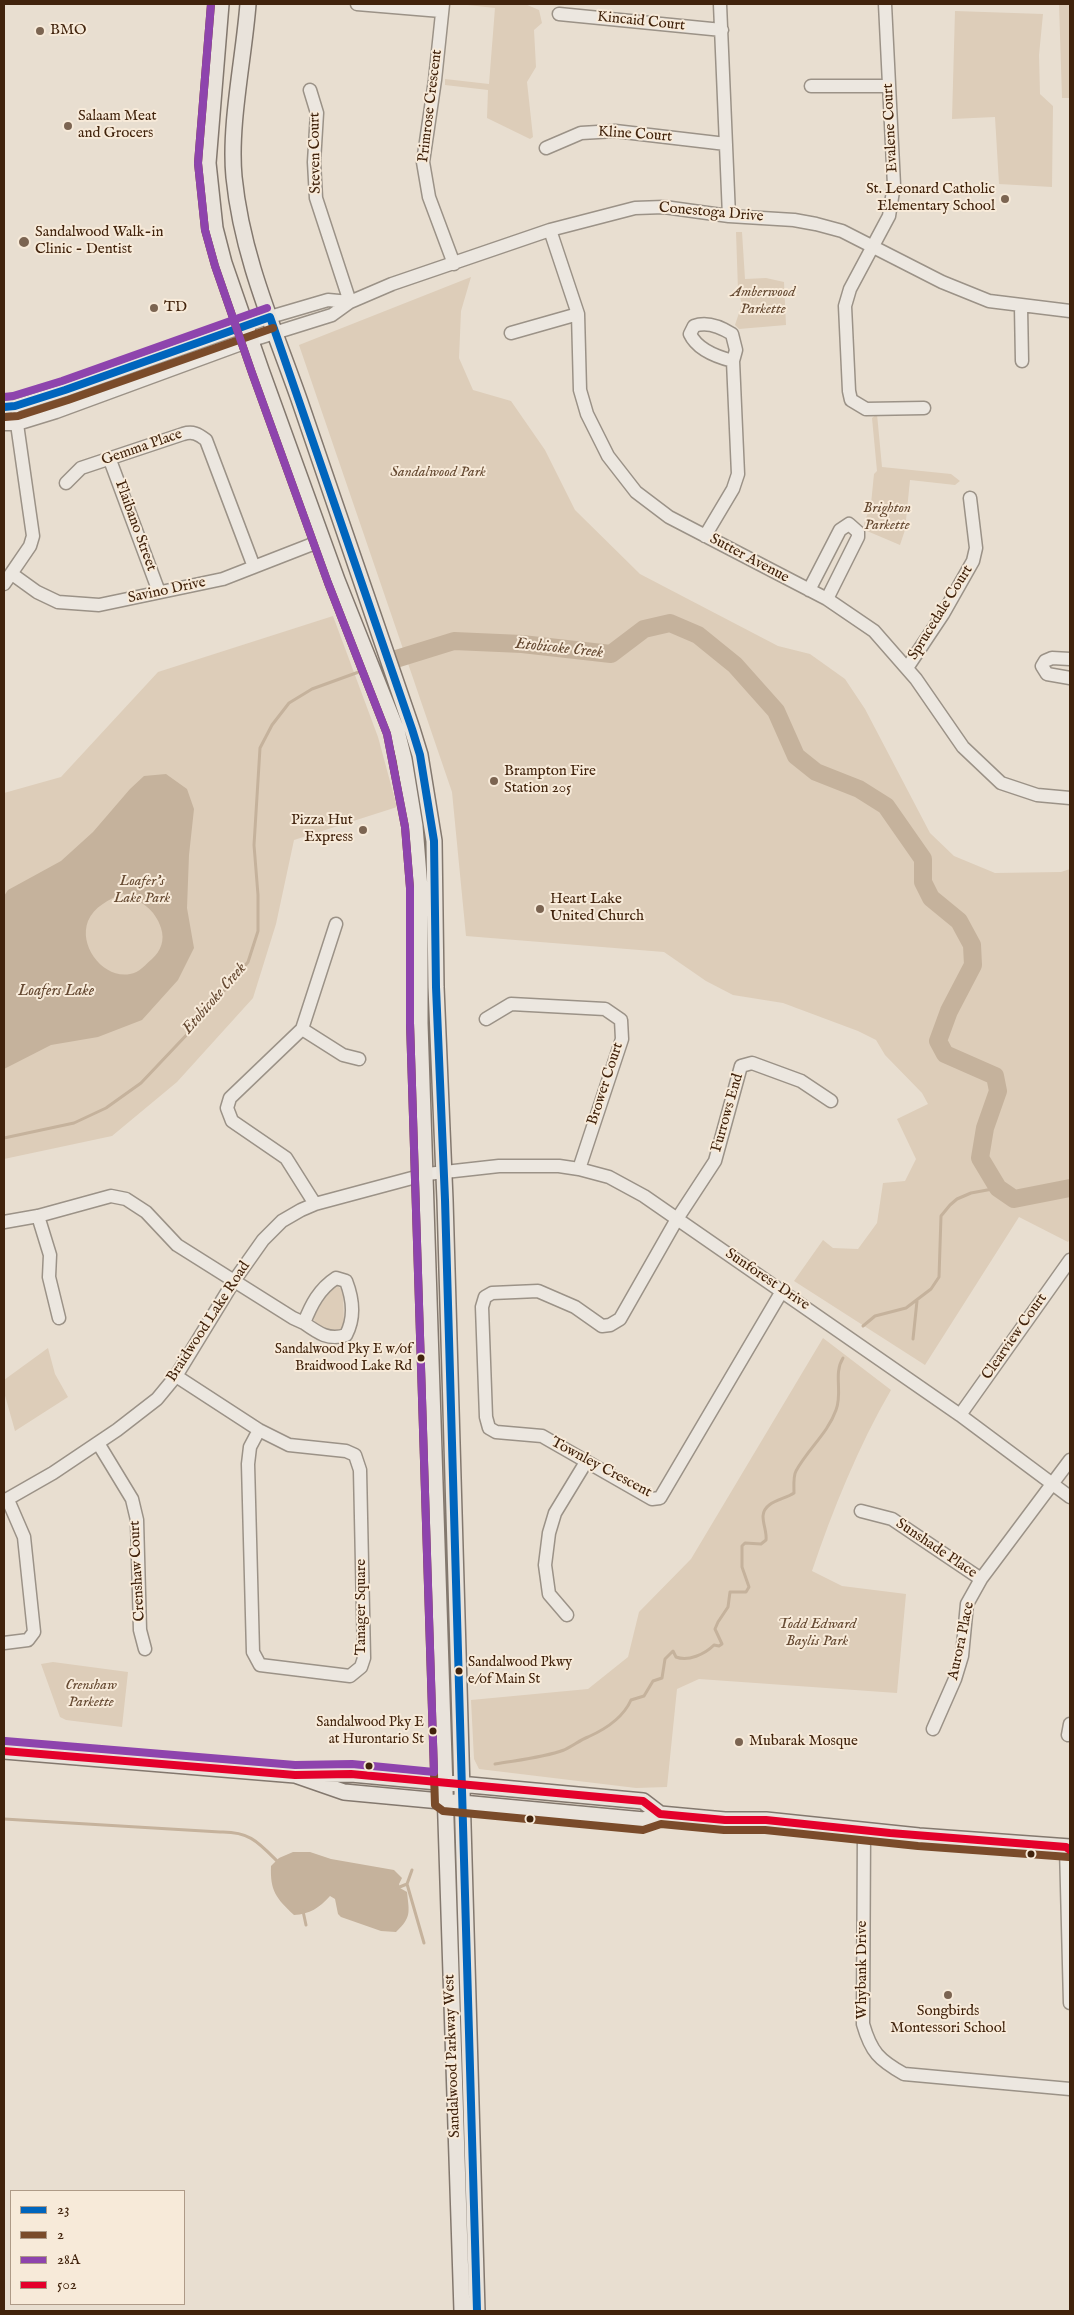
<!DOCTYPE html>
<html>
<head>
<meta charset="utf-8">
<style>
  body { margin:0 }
  #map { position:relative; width:1074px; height:2315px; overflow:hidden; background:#e8ded0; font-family:"IM FELL English",serif }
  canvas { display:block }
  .frame { position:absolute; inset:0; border:5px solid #41230c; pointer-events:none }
  .legend { position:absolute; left:10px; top:2190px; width:175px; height:115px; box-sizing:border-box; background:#f7ead9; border:1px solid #ae9a87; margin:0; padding:6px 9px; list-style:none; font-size:15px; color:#41230c }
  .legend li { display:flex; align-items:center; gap:10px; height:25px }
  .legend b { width:25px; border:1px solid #ae9a87 }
</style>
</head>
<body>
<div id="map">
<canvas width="1074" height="2315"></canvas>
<div class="frame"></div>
<ul class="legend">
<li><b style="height:6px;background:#0065bd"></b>23</li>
<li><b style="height:6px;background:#7a4b2a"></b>2</li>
<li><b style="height:6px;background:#8e44ad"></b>28A</li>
<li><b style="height:6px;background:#e4002b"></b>502</li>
</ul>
</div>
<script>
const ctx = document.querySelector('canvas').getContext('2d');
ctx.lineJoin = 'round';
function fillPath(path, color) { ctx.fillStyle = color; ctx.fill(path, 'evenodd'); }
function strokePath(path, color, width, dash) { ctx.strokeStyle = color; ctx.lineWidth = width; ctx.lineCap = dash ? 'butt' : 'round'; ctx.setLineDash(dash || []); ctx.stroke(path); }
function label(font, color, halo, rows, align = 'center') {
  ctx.font = font + ' "IM FELL English",serif'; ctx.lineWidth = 4; ctx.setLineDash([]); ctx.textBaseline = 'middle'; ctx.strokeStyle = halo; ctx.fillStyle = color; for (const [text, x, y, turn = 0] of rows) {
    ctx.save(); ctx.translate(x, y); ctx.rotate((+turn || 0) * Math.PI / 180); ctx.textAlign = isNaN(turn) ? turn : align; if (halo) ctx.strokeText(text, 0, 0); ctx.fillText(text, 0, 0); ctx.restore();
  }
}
fillPath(new Path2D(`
  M 458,4 L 525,4 L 539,10 L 542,23 L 534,30 L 536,67 L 527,82 L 533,137 L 530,139 L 487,118 L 488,90 L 445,85 L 445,79 L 489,84 L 495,8 Z
  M 1059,4 L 1070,4 L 1070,98 L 1062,98 Z
  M 955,11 L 1043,14 L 1039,55 L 1040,94 L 1053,106 L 1052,187 L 999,184 L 995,117 L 952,119 Z
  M 736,232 L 742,232 L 745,279 L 766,278 L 784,282 L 786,325 L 739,329 L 735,325 L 742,304 L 738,290 Z
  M 471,277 L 461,311 L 459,358 L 473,390 L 511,401 L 545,450 L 575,510 L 640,574 L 778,646 L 810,654 L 845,679 L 865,709 L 930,833 L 954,856 L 995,873 L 1061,872 L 1070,869 L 1070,1239 L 1068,1242 L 1019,1217 L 925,1365 L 794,1281 L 823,1240 L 833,1248 L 858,1249 L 877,1223 L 883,1183 L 905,1181 L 916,1159 L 897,1119 L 928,1104 L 922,1093 L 885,1055 L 876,1040 L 858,1031 L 783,1003 L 733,995 L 706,981 L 664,952 L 466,936 L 452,792 L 299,345 Z
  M 877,414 L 882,467 L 951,474 L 960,481 L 955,485 L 910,480 L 905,530 L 900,545 L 867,531 L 864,524 L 871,504 L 874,474 L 877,471 L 872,418 Z
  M 333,616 L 378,737 L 397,807 L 294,840 L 276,924 L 253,998 L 177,1082 L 112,1136 L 4,1159 L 4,793 L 61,777 L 158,672 Z
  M 336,1285 L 343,1290 L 344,1325 L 340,1331 C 328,1331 318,1330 313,1318 L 330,1288 Z
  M 823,1338 L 891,1390 C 858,1447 833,1509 812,1571 L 842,1586 L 906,1594 L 897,1693 L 699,1679 L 677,1689 L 667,1787 L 636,1788 L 479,1769 L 474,1759 L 471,1700 L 588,1689 L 628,1657 L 639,1612 L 691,1559 Z
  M 48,1348 L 55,1374 L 68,1397 L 15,1431 L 4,1392 L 4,1380 Z
  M 53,1662 L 128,1672 L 122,1727 L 66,1720 L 60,1717 L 41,1664 Z`), '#ddcdb9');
fillPath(new Path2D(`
  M 166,774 L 187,789 L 194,809 L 189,855 L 187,908 L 194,948 L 178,980 L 142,1020 L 98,1037 L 51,1045 L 4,1069 L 4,896 L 8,890 L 61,861 L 93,832 L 130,789 L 144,776 ZM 123,894 C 141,901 155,909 161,928 C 165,940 161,951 152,959 C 146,964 139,973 130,974 C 104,979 78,947 88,921 C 94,907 109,899 123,894 Z
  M 293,1852 L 310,1852 L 331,1859 L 394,1870 L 402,1878 L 399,1884 L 400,1888 L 407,1892 C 409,1912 412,1917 396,1932 L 381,1931 L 341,1917 L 338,1914 L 335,1899 L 330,1896 C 319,1908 310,1914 294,1915 C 276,1898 270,1891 271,1866 L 279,1858 Z`), '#c5b29c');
strokePath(new Path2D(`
  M 4,1138 L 74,1123 L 106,1108 L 141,1083 L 194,1027 L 248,962 L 258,931 L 258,895 L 254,845 L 260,748 L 272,725 L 289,703 L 312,689 L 367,669
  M 863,1326 L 875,1316 L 906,1308 L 931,1289 L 939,1277 L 941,1216 L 950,1205 L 957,1199 L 971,1193 L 998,1188
  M 913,1339 L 917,1301
  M 495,1764 C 518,1760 542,1758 564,1750 C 573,1746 580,1740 588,1737 C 606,1729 623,1718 631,1700 L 644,1696 L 653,1681 L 662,1678 L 665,1659 L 673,1651 L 676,1657 C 688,1662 705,1654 714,1645 L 719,1646 L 722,1644 L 715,1629 L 718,1622 L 728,1607 L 730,1592 L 746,1592 L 749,1587 L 742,1567 L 742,1546 L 745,1543 L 761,1544 L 766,1540 C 767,1532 763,1525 763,1516 C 764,1501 784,1500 794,1493 C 794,1487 793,1476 796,1471 C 808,1449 828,1433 836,1410 C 843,1392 833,1374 843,1358
  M 4,1819 L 220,1832 C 250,1831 259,1843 279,1863
  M 407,1884 L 424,1943
  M 397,1888 L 407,1884 L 412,1870
  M 303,1911 L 306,1925`), '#c5b29c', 3);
strokePath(new Path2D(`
  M 396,659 L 454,641 L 522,644 L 611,654 L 644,629 L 670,623 L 698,635 L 735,665 L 776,711 L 796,756 L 816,772 L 859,789 L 886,806 L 923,859 L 923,882 L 931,898 L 959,921 L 972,945 L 973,965 L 949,1011 L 938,1041 L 945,1054 L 995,1076 L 998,1091 L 985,1128 L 980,1158 L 998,1188 L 1014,1199 L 1070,1188`), '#c5b29c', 18);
const minor = new Path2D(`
  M 357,4 L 441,11
  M 443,4 L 435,80 L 423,162 L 429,197 L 454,264
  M 720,4 L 729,216
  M 885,4 L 894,185 L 889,216 L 850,289 L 845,306 L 849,391 L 851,400 L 866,409 L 924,408
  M 559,14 L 722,30
  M 811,86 L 889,86
  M 310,90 L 317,113 L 314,162 L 316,198 L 350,302
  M 546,148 L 581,133 L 615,131 L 726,144
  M 550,230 L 578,314 L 580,390 L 587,414 L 608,456 L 636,492 L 669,517 L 827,599 L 874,631 L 916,679 L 963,747 L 1001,783 L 1037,795 L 1070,798
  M 1021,307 L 1022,361
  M 511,333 L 578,314
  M 4,407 L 15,406 L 65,390 L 270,317 L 328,300 L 350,302
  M 4,424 L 17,424 L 56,412 L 252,340 L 332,315 L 350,302 L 392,284 L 550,230 L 635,208 L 664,207 L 729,216 L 794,220 L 816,224 L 842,231 L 942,282 L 989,301 L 1070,311
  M 110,460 L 159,592
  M 66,483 L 81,468 L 183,434 C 193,431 198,434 206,440 L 254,567
  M 705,536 L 733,489 L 738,474 L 733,361 L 736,350 L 732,334 C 721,327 707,321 694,326 L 690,334 C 697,349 717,357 733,361
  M 12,574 L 37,592 L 58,602 L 99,605 L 223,579 L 323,540
  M 4,584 L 30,546 L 33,536 L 16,417
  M 809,590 L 840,530 L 849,524 L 858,532 L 858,537 L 827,599
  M 1070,659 L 1052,658 L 1045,661 L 1042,666 L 1047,674 L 1070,678
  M 907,668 L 943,614 L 973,561 L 976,548 L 970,498
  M 486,1019 L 511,1004 L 605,1009 L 621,1020 L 622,1039 L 579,1169
  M 302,1029 L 343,1055 L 359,1059
  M 315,1204 L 286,1158 L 232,1121 L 227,1108 L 230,1098 L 302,1029 L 336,924
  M 38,1216 L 50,1255 L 49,1277 L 59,1318
  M 4,1222 L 38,1216 L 111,1196 L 126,1199 L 146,1212 L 177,1245 L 293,1318 L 304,1323
  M 336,1278 L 346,1281 C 353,1299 355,1318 346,1335 C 329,1341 318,1333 304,1323 C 311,1305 319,1289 336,1278 Z
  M 782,1291 L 660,1498 L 652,1499 L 542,1436 L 496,1432 L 489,1428 L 486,1417 L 482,1307 L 485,1297 L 492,1293 L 538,1291 L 575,1307 L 602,1326 L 610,1325 L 620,1319 L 677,1219 L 715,1161 L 741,1066 L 752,1063 L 801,1081 L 831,1101
  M 176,1376 L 259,1430 L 289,1445 L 346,1451 L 355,1455 L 360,1470 L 364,1658 L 361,1667 L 350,1676 L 260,1665 L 253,1652 L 248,1464 L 250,1447 L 259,1430
  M 960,1415 L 1070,1260
  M 98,1443 L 132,1499 L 137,1520 L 140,1630 L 145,1649
  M 4,1501 L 53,1473 L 117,1430 L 157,1399 L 176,1376 L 234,1281 L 263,1240 L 282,1221 L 301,1210 L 315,1204 L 427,1174 L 499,1166 L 559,1166 L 579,1169 L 609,1177 L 644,1196 L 960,1415 L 1070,1497
  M 861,1511 L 892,1519 L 981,1579
  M 567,1615 L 549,1594 L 545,1565 L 549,1533 L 555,1513 L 586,1462
  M 4,1643 L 28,1640 L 34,1632 L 24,1537 L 8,1500
  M 933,1729 L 955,1679 L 962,1656 L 967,1604 L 981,1579 L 1070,1460
  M 1068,1735 L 1070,1724
  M 864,1830 L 863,2024 C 871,2052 879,2060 904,2074 L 1070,2089
  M 1066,1847 L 1070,2003`);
const major = new Path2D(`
  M 221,4 L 208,163 L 215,228 L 224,263 L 261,370 L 337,580 L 397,731 L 404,759 L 415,826 L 420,888 L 420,1023 L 462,2311
  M 248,4 C 244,57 229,125 234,177 C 242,257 274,328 300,402 C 337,511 374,620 412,729 L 420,755 L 434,841 L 436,987 L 445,1200 L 477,2311
  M 4,1751 L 295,1775 L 351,1774 L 643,1801 L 660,1814
  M 295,1775 L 344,1792 L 644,1820 L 660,1814 L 725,1820 L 766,1820 L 919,1836 L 1070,1847`);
strokePath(minor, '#9b9287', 15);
strokePath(major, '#83786e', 18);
strokePath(minor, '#ece7e0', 12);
strokePath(major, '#e9e3db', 15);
strokePath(new Path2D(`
  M 4,407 L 15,406 L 65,390 L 270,317 L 412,729 L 420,755 L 434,841 L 436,987 L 445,1200 L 477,2311`), '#0065bd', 8);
strokePath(new Path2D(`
  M 211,4 L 198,163 L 205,230 L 215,266 L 252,373 L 328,583 L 387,734 L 405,827 L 410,888 L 410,1023 L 435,1805 L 443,1811 L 643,1830 L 661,1824 L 724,1830 L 765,1830 L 918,1846 L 1069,1857
  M 5,417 L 18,416 L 68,400 L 273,328`), '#7a4b2a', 8);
strokePath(new Path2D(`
  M 4,397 L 13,396 L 62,381 L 267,308
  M 5,1741 L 295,1765 L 352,1764 L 434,1772 L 410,1023 L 410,888 L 405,827 L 387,734 L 328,583 L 252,373 L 215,266 L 205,230 L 198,163 L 211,4`), '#8e44ad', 8);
strokePath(new Path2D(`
  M 4,1751 L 295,1775 L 351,1774 L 643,1801 L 660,1814 L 725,1820 L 766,1820 L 890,1833 L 1066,1847 L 1070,1850`), '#e4002b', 8);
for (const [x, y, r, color] of [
  [40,31,5,"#7b6451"],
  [68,126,5,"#7b6451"],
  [1005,199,5,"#7b6451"],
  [24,242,6,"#7b6451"],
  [154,308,5,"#7b6451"],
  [494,781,5,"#7b6451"],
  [363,830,5,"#7b6451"],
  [540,909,5,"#7b6451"],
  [421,1358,4.5,"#41230c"],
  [459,1671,4.5,"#41230c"],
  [433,1731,4.5,"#41230c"],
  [739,1742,5,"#7b6451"],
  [369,1766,4.5,"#41230c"],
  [530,1819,4.5,"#41230c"],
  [1031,1854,4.5,"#41230c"],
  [948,1995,5,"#7b6451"]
]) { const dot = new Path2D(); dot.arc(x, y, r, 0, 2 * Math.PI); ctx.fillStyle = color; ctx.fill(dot); strokePath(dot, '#f7ead9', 2); }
label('14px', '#41230c', '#f7ead9', [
  ["Sandalwood Pky E w/of",412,1350],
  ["Braidwood Lake Rd",412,1367],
  ["Sandalwood Pkwy",468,1663,"left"],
  ["e/of Main St",468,1680,"left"],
  ["Sandalwood Pky E",424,1723],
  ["at Hurontario St",424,1740]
], 'right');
label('15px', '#41230c', '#f7ead9', [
  ["Kincaid Court",641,22,6],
  ["Primrose Crescent",431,106,-83],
  ["Evalene Court",891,128,-93],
  ["Kline Court",635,135,4],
  ["Steven Court",316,153,-91],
  ["Conestoga Drive",711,213,5],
  ["Gemma Place",142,448,-19],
  ["Flaibano Street",135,526,70],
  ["Sutter Avenue",749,559,28],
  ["Savino Drive",167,591,-12],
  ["Sprucedale Court",941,613,-58],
  ["Brower Court",606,1084,-72],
  ["Furrows End",728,1113,-74],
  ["Sunforest Drive",767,1280,34],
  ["Braidwood Lake Road",209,1322,-57],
  ["Clearview Court",1015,1337,-55],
  ["Townley Crescent",601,1468,28],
  ["Sunshade Place",936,1549,34],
  ["Crenshaw Court",138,1571,-93],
  ["Tanager Square",362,1607,-90],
  ["Aurora Place",962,1641,-78],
  ["Whybank Drive",863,1970,-90],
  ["Sandalwood Parkway West",453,2056,-92]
]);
label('15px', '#41230c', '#f7ead9', [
  ["BMO",50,31],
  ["Salaam Meat",78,117],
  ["and Grocers",78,134],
  ["St. Leonard Catholic",995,190,"right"],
  ["Elementary School",995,207,"right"],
  ["Sandalwood Walk-in",35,233],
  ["Clinic - Dentist",35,250],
  ["TD",164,308],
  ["Brampton Fire",504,772],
  ["Station 205",504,789],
  ["Pizza Hut",353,821,"right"],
  ["Express",353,838,"right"],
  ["Heart Lake",550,900],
  ["United Church",550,917],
  ["Mubarak Mosque",749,1742],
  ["Songbirds",948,2012,"center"],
  ["Montessori School",948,2029,"center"]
], 'left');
label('italic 15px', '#664a32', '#f7ead9', [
  ["Amberwood",763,293],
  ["Parkette",763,310],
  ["Sandalwood Park",438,473],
  ["Brighton",887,509],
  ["Parkette",887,526],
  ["Loafer's",142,882],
  ["Lake Park",142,899],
  ["Todd Edward",817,1625],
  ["Baylis Park",817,1642],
  ["Crenshaw",91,1686],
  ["Parkette",91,1703]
]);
label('italic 16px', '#644831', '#f7ead9', [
  ["Etobicoke Creek",559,649,6],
  ["Loafers Lake",56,992],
  ["Etobicoke Creek",215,999,-49]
]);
</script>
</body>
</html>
